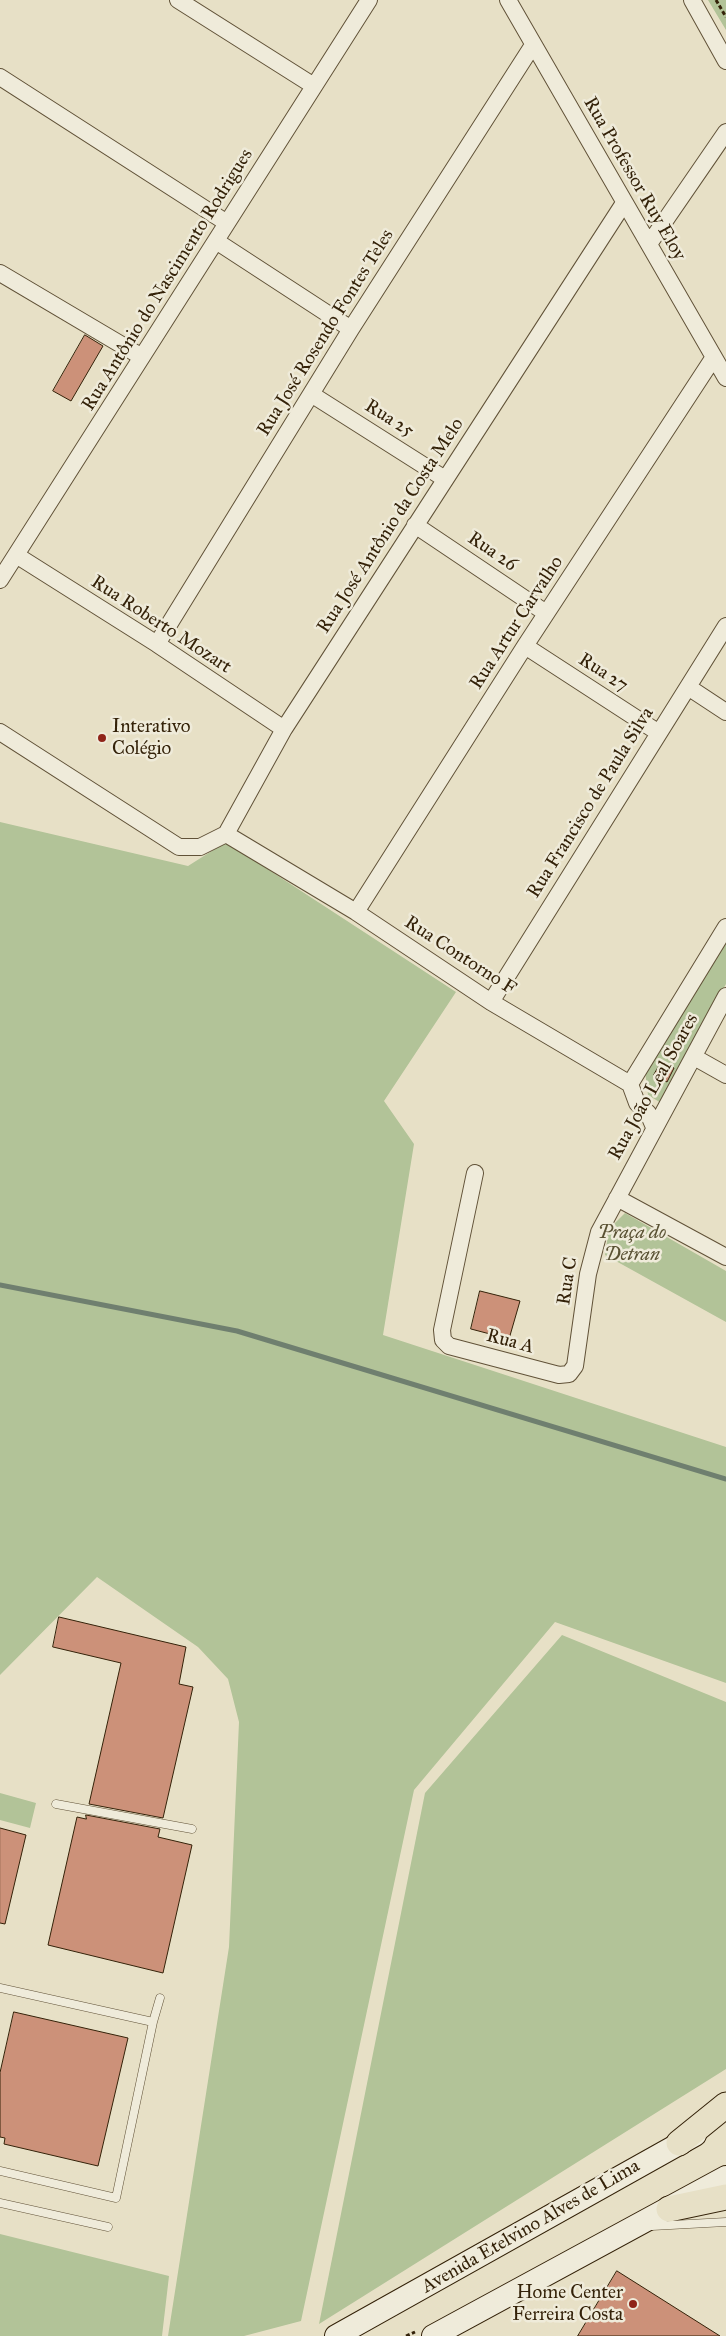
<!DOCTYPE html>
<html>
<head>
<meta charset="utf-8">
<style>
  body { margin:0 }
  canvas { display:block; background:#e7e0c6 }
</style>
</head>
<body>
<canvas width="726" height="2336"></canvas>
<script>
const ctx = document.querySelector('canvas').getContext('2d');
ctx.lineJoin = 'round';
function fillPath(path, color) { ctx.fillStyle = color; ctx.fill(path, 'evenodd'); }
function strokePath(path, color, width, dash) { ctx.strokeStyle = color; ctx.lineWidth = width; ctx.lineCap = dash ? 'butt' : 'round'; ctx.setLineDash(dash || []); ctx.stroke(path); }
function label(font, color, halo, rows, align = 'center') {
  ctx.font = font + ' "IM FELL Great Primer",serif'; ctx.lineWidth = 5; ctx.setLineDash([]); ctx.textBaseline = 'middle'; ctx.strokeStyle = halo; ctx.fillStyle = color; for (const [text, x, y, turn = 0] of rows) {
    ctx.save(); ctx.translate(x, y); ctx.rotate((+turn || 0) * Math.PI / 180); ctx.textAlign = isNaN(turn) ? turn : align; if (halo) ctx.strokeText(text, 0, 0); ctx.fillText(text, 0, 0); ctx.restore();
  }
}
fillPath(new Path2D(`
  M 708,0 L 726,0 L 726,30 Z
  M 0,822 L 188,866 L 226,842 L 456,992 L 384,1101 L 414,1144 L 383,1335 L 726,1447 L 726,1683 L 555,1622 L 414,1790 L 301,2321 L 244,2336 L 168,2336 L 229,1947 L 239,1722 L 228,1679 L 198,1647 L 97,1577 L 0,1675 Z
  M 726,929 L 726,984 L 661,1103 L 648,1095 L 645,1071 Z
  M 625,1213 L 726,1271 L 726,1322 L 605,1255 L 609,1229 Z
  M 562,1635 L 726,1702 L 726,2069 L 319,2324 L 425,1793 Z
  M 0,1793 L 36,1803 L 30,1828 L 0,1820 Z
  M 0,2234 L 169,2276 L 162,2336 L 0,2336 Z`), '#b2c398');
strokePath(new Path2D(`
  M 0,1285 L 237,1331 L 726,1479`), '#6f7f6f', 5);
const building = new Path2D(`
  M 85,335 L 103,346 L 71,401 L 53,391 Z
  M 662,1061 L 674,1068 L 667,1082 L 654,1075 Z
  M 480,1291 L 520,1301 L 509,1339 L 471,1329 Z
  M 59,1617 L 186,1647 L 179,1684 L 193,1687 L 163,1818 L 89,1804 L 121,1663 L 53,1647 Z
  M 86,1815 L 160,1829 L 158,1837 L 192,1845 L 163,1973 L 48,1945 L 77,1817 L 86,1819 Z
  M 0,1828 L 26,1835 L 5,1924 L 0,1923 Z
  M 14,2012 L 128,2038 L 98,2166 L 4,2144 L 5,2138 L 0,2137 L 0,2073 Z
  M 617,2271 L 720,2336 L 578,2336 Z`);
fillPath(building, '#cc9179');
strokePath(building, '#342209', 1);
const lane = new Path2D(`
  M 56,1804 L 192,1829
  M 0,1988 L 153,2022 L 116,2198 L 0,2171
  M 153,2022 L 160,1998
  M 0,2203 L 108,2227
  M 652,2226 L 726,2222`);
const street = new Path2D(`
  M 178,0 L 314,86
  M 508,0 L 726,378
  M 692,0 L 726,61
  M 0,77 L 227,223
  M 216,241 L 351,329
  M 649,244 L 726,132
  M 0,273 L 142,357
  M 311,394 L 445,479
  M 415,525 L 546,613
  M 16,555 L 157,644 L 284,729
  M 0,580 L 369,0
  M 157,644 L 351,329 L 533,45
  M 525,646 L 659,733
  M 688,687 L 726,712
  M 0,732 L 179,847 L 200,847 L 226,834 L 284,729 L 624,203
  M 226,834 L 356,912 L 491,1002 L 630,1084 L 637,1103 L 648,1113 L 654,1127
  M 356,912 L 525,646 L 714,357
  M 491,1002 L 726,626
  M 694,1057 L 726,1075
  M 630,1084 L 726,927
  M 475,1173 L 442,1330 L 443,1340 L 449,1346 L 559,1375 L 569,1374 L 575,1366 L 588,1274 L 599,1232 L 726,996
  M 617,1198 L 726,1257`);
const secondary = new Path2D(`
  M 336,2336 L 695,2135
  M 433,2336 L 726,2177`);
const primary = new Path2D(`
  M 679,2143 L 726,2105
  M 669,2209 L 726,2197`);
strokePath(lane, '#615238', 9);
strokePath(street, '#615238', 18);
strokePath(secondary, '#342209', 24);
strokePath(primary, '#342209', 27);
strokePath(new Path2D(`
  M 716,0 L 726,17
  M 406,2336 L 415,2332`), '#342209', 3, [4, 2.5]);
strokePath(lane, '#efebda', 8);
strokePath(street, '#efebda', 16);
strokePath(secondary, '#efebda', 22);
strokePath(primary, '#e7e0c6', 25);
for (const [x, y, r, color] of [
  [102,738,5,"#8f2418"],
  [633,2304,5,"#8f2418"]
]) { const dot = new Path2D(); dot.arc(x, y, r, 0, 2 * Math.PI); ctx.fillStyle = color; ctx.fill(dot); strokePath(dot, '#efebda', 2); }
label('19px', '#342209', '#efebda', [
  ["Rua Professor Ruy Eloy",634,179,60],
  ["Rua Antônio do Nascimento Rodrigues",168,280,-58],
  ["Rua José Rosendo Fontes Teles",326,333,-58],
  ["Rua 25",389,419,32],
  ["Rua José Antônio da Costa Melo",391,526,-57],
  ["Rua 26",492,552,34],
  ["Rua Artur Carvalho",517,623,-57],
  ["Rua Roberto Mozart",161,625,33],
  ["Rua 27",603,673,33],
  ["Rua Francisco de Paula Silva",591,803,-58],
  ["Rua Contorno F",460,956,33],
  ["Rua João Leal Soares",654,1087,-61],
  ["Rua C",568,1281,-81],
  ["Rua A",510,1342,15],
  ["Avenida Etelvino Alves de Lima",531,2227,-30]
]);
label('19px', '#342209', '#efebda', [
  ["Interativo",112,727],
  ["Colégio",112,749],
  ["Home Center",623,2293,"right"],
  ["Ferreira Costa",623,2315,"right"]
], 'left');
label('italic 19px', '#5a5234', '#efebda', [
  ["Praça do",632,1233],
  ["Detran",632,1255]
]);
</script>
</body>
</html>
